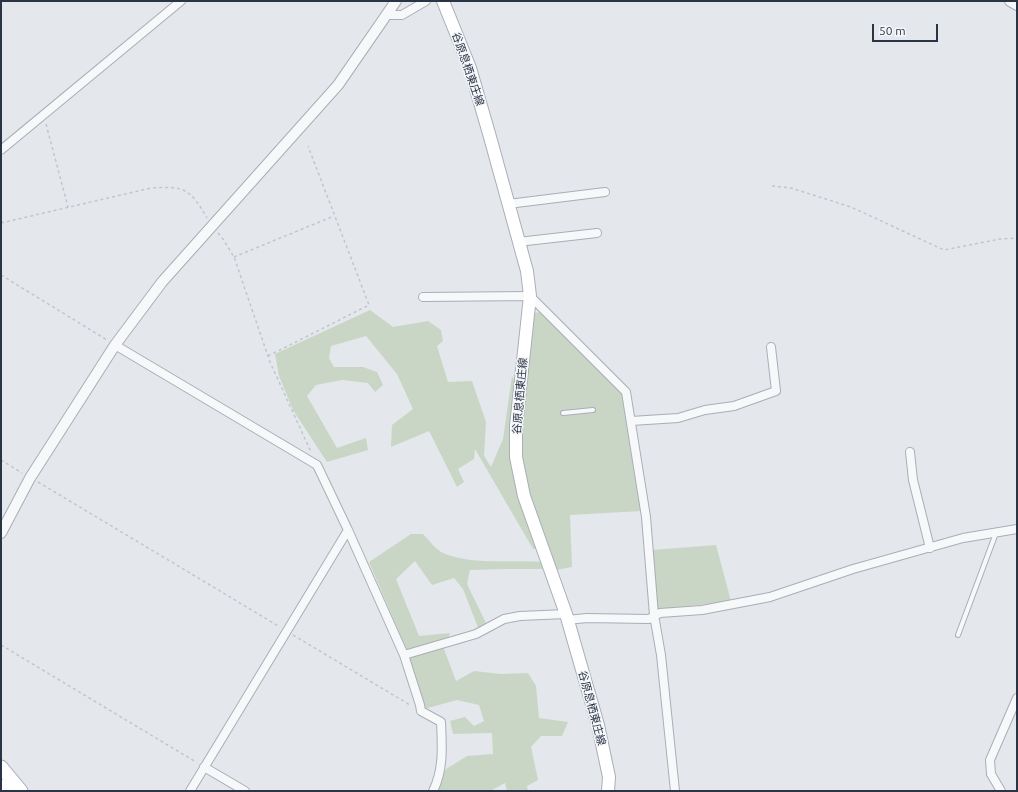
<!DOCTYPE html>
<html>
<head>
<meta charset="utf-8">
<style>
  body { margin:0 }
  #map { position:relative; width:1018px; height:792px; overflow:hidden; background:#e4e7ec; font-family:Ubuntu,sans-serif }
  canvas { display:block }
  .frame { position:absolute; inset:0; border:2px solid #2b3445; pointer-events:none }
  .scale { position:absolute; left:872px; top:24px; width:66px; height:18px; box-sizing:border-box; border:2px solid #2b3445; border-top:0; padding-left:5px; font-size:12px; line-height:14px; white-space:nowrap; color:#2b3445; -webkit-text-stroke:3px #f4f6f9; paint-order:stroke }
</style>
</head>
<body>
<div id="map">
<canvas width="1018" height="792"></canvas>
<div class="frame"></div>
<div class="scale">50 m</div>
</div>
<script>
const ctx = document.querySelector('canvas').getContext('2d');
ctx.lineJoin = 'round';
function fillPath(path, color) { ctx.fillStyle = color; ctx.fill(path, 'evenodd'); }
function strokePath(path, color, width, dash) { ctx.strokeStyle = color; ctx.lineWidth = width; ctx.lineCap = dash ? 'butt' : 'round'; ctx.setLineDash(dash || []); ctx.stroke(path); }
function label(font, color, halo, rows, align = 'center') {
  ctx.font = font + ' Ubuntu,"Noto Sans JP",sans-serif'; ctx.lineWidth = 3; ctx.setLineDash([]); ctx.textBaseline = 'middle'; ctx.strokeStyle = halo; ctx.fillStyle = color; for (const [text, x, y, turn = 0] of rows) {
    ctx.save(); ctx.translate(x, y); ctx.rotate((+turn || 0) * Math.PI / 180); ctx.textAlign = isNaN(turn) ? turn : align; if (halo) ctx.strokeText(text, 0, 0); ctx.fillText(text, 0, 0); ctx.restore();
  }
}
fillPath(new Path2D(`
  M 370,310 L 393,327 L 428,321 L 441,330 L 443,341 L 437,346 L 448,382 L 472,381 L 486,422 L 484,456 L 491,467 L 503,439 L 512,376 L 516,385 L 512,429 L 539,549 L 533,549 L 475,449 L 474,459 L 458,469 L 464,482 L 457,487 L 429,431 L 391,447 L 392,425 L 413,409 L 397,374 L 366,336 L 331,346 L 329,358 L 334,367 L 363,367 L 377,372 L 383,385 L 375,392 L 368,383 L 342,380 L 316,385 L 307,396 L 337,448 L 366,438 L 368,450 L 327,462 L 293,410 L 279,376 L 275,354 Z
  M 543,312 L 620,390 L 623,397 L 642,511 L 570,515 L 572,567 L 556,570 L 529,497 L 520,454 L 520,423 L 532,313 Z
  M 411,534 L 423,534 C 429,540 436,550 443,553 C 473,566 512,559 544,562 L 545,569 L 505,569 L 470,570 L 467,584 L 487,625 L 479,630 L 463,589 L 454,578 L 432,585 L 415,561 L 396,579 L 419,636 L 450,633 L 444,649 L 456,681 L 474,671 L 501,674 L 528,673 L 536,686 L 539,718 L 568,722 L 562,736 L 541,736 L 531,747 L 538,780 L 527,786 L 528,791 L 507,791 L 505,783 L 494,789 L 492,791 L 467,791 L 466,790 L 462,791 L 436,791 L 446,769 L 467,756 L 493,754 L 492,733 L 453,734 L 450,721 L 465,717 L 474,726 L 484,721 L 479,705 L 457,700 L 424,709 L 409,655 L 369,562 Z
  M 716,545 L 731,601 L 658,610 L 652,550 Z`), '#c9d6c5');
const service = new Path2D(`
  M 563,413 L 593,410
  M 958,635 L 996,533`);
const minor = new Path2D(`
  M 388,15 L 402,15 L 426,1
  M 1,150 L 181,1
  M 508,204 L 605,192
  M 518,242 L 597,233
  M 423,297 L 530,296 L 626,392 L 646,517 L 654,615 L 661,655 L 675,791
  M 115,345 L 317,465 L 348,530 L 404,655 L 420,705 L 421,711 L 441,722 C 442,746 444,769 433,791
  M 631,421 L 678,418 L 705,410 L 734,406 L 776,391 L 771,347
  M 910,452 L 913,480 L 930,548
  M 567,620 L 587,618 L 649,619 L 660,613 L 702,610 L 770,597 L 853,569 L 963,538 L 1017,529
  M 404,655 L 476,634 L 504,619 L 520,616 L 566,614
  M 204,767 L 245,791
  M 190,791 L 348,530
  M 1001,791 L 991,774 L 990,760 L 1017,698`);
const tertiary = new Path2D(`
  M 1010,1 L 1017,5
  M 1,533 L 30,478 L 115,345 L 162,282 L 338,85 L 396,1`);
const secondary = new Path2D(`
  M 443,1 L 470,68 L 490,137 L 527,271 L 530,296 L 516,426 L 516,457 L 524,496 L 566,614 L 598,725 L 609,777 L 608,791`);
const primary = new Path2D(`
  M 1,767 L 21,791
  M 1,786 L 5,791`);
strokePath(service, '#a9aeb7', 6);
strokePath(minor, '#a9aeb7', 10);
strokePath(tertiary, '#a9aeb7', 12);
strokePath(secondary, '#a9aeb7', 14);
strokePath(primary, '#a3abb8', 15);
strokePath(new Path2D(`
  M 46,124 L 68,207
  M 772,186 L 791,188 L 851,207 L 944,250 L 1000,239 L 1017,238
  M 1,223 L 151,188 C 184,186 190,188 207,218
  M 218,233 L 223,239 L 234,257 L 270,362 L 311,452
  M 234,257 L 334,216
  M 1,275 L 107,340
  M 268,356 L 369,305 L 308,146
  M 1,460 L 22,473
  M 38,482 L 280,627
  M 293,635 L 410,705
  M 1,645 L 196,762`), '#c2c5cb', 1.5, [3, 3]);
strokePath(service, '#f7f8fa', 4);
strokePath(minor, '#f7f8fa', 8);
strokePath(tertiary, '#f7f8fa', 10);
strokePath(secondary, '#fff', 12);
strokePath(primary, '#fff', 13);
label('11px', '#2b3445', '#f4f6f9', [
  ["谷原息栖東庄線",468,69,71],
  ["谷原息栖東庄線",520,396,-85],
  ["谷原息栖東庄線",592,708,75]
]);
</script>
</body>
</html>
